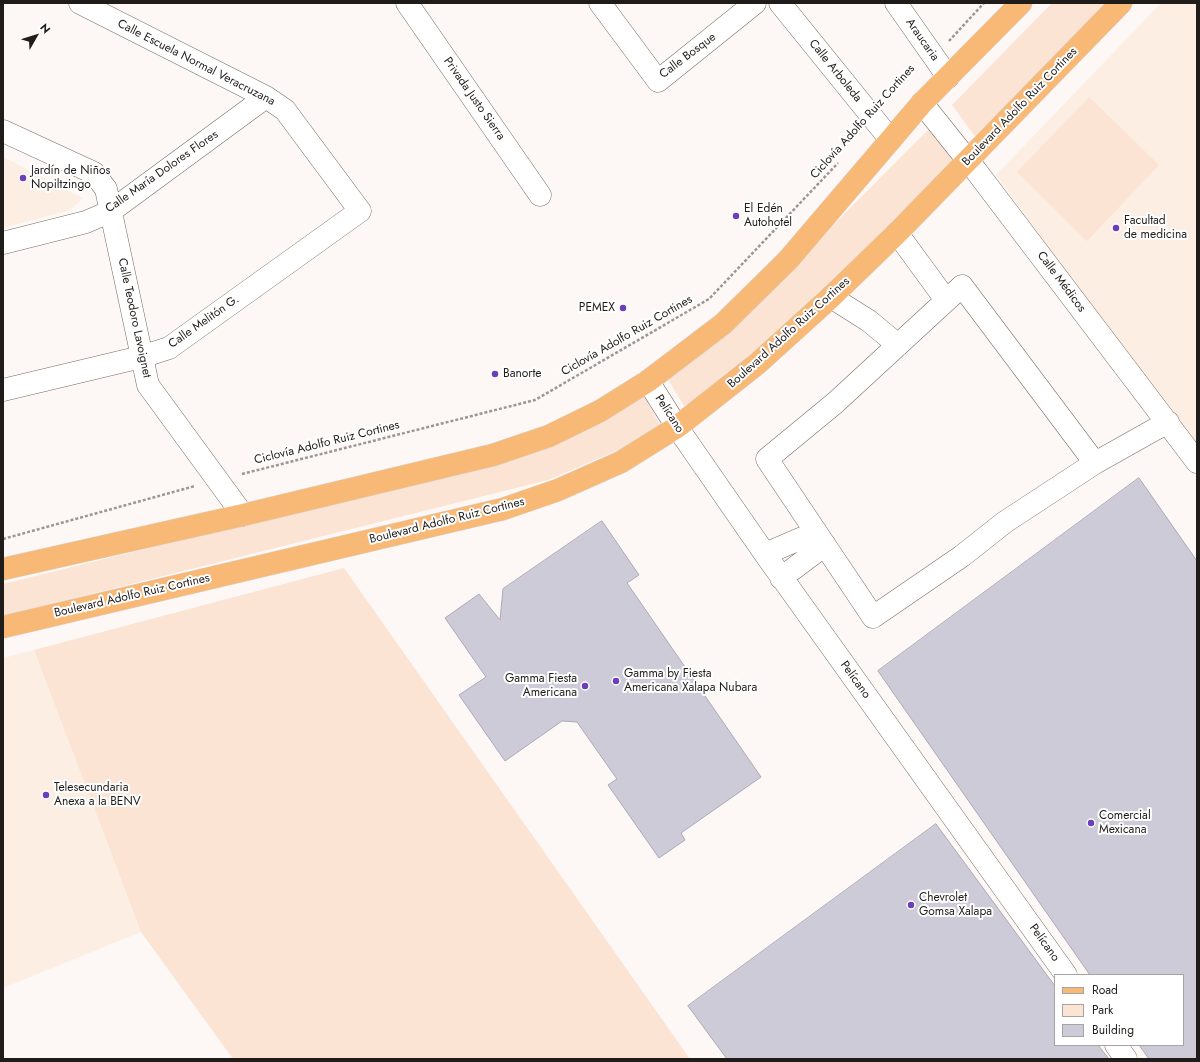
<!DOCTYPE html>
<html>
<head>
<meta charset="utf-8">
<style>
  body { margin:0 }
  #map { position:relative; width:1200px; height:1062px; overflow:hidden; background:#fdf8f5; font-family:Jost,sans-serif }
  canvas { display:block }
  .frame { position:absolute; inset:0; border:4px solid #201c19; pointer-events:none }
  .legend { position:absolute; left:1054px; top:974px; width:130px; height:72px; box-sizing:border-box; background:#fff; border:1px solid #a6a4a3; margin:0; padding:5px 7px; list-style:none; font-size:12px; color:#201c19 }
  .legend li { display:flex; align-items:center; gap:8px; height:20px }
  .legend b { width:20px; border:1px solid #a6a4a3 }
  .north { position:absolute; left:16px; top:16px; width:40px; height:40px; -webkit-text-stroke:3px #fff; paint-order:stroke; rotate:51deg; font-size:11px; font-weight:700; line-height:16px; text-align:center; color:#201c19 }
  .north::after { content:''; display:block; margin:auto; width:14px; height:18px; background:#201c19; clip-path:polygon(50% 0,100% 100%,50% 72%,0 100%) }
</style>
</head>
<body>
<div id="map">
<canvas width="1200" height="1062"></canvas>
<div class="frame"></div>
<ul class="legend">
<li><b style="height:5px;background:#f8b977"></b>Road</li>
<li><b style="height:11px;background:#fbe4d3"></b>Park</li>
<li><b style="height:11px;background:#cecbd8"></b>Building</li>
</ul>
<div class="north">N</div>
</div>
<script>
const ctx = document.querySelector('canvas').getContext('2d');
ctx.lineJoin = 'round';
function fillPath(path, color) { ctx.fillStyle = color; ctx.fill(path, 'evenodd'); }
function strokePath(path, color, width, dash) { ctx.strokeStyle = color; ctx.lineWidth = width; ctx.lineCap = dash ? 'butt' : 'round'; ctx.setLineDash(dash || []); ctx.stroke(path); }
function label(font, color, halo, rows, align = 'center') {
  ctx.font = font + ' Jost,sans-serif'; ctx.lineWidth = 4; ctx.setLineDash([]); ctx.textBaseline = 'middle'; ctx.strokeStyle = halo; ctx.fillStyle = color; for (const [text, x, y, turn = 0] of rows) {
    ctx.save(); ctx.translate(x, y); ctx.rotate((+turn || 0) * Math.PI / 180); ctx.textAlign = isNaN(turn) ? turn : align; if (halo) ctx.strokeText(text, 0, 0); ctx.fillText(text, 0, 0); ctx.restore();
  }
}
fillPath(new Path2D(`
  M 1161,3 L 1197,3 L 1197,448 L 1072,280 L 996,175 Z
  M 3,157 L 83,198 L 70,210 L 3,228 Z
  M 34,650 L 141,932 L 3,988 L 3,658 Z`), '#fdeee3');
fillPath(new Path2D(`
  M 1052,3 L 1110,3 L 977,139 L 952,105 Z
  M 1089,97 L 1159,165 L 1087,241 L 1017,172 Z
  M 929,129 L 955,162 L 727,384 L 684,406 L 666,376 L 740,318 Z
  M 644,395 L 663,431 L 548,480 L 3,616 L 3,584 L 538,452 Z
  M 344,568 L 690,1059 L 233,1059 L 141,932 L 34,650 Z`), '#fbe4d3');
const building = new Path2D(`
  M 1139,478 L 1197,561 L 1197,1059 L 1149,1059 L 1139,1045 L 1183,1045 L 1183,975 L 1090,975 L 878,671 Z
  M 602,521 L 639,575 L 627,583 L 761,777 L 681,833 L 685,840 L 659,858 L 608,785 L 617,779 L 577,722 L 562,721 L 505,761 L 459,695 L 486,677 L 445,618 L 479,594 L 500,620 L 503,589 Z
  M 936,824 L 1055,986 L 1055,1045 L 1098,1045 L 1109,1059 L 727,1059 L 688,1006 Z`);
fillPath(building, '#cecbd8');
strokePath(building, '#aba9b5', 1);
const minor = new Path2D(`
  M 407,3 L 540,195
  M 600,3 L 658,81 L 755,3
  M 780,3 L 890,139
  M 896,3 L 948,77
  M 922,103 L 977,172 L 1197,462
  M 3,131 L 94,173 L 106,189 L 148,385 L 243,515
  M 897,233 L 946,300
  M 3,243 L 86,222 L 111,211 L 266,97
  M 831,297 L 869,321 L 898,345
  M 648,381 L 677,427 L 765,554 L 1066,975
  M 3,390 L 141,357 L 169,348 L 360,211 L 285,110 L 266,97 L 80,3
  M 1095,463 L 962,286 L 835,403 L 767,459 L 873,617 L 962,556 L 1005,522 L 1095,463 L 1168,422
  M 765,554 L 816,532
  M 781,578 L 825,545
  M 1116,1045 L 1126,1059`);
const major = new Path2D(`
  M 3,569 L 243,515 L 493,455 L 549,436 L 600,411 L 648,381 L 723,324 L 788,260 L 922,103 L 1021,3
  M 3,627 L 503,509 L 558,490 L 621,462 L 677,427 L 757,364 L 831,297 L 897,233 L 1121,3`);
strokePath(minor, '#786d66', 23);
strokePath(major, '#d7d6d6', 23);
strokePath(new Path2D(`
  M 949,41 L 984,3
  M 242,474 L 535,400 L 709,299 L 838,163
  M 3,539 L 195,486`), '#9c9794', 2.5, [3, 2]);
strokePath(minor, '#fff', 22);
strokePath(major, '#f8b977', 22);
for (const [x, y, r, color] of [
  [23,178,4,"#6a3fb7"],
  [736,216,4,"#6a3fb7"],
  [1116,228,4,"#6a3fb7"],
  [623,308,4,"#6a3fb7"],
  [495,374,4,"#6a3fb7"],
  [616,681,4,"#6a3fb7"],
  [585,686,4,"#6a3fb7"],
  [46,795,4,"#6a3fb7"],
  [1091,823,4,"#6a3fb7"],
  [911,905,4,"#6a3fb7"]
]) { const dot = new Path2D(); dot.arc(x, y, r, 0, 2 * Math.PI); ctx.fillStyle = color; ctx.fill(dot); strokePath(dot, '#fff', 1.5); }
label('12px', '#201c19', '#fff', [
  ["Araucaria",922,40,55],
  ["Calle Bosque",688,56,-37],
  ["Calle Escuela Normal Veracruzana",196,63,27],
  ["Calle Arboleda",835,71,51],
  ["Privada Justo Sierra",474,99,55],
  ["Boulevard Adolfo Ruiz Cortines",1020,107,-46],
  ["Ciclovía Adolfo Ruiz Cortines",863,122,-48],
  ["Calle María Dolores Flores",162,172,-35],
  ["Calle Médicos",1061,282,53],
  ["Calle Teodoro Lavoignet",134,318,78],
  ["Calle Melitón G.",204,322,-35],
  ["Boulevard Adolfo Ruiz Cortines",789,333,-42],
  ["Ciclovía Adolfo Ruiz Cortines",627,336,-30],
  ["Pelícano",669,414,57],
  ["Ciclovía Adolfo Ruiz Cortines",327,443,-14],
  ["Boulevard Adolfo Ruiz Cortines",447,521,-14],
  ["Boulevard Adolfo Ruiz Cortines",132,596,-13],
  ["Pelícano",855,680,54],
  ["Pelícano",1044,943,54]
]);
label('12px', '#201c19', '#fff', [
  ["Jardín de Niños",31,171],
  ["Nopiltzingo",31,185],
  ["El Edén",744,209],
  ["Autohotel",744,223],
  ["Facultad",1124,221],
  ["de medicina",1124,235],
  ["PEMEX",615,308,"right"],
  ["Banorte",503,374],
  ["Gamma by Fiesta",624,674],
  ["Americana Xalapa Nubara",624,688],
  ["Gamma Fiesta",577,679,"right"],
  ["Americana",577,693,"right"],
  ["Telesecundaria",54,788],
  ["Anexa a la BENV",54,802],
  ["Comercial",1099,816],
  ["Mexicana",1099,830],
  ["Chevrolet",919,898],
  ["Gomsa Xalapa",919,912]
], 'left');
</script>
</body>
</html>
